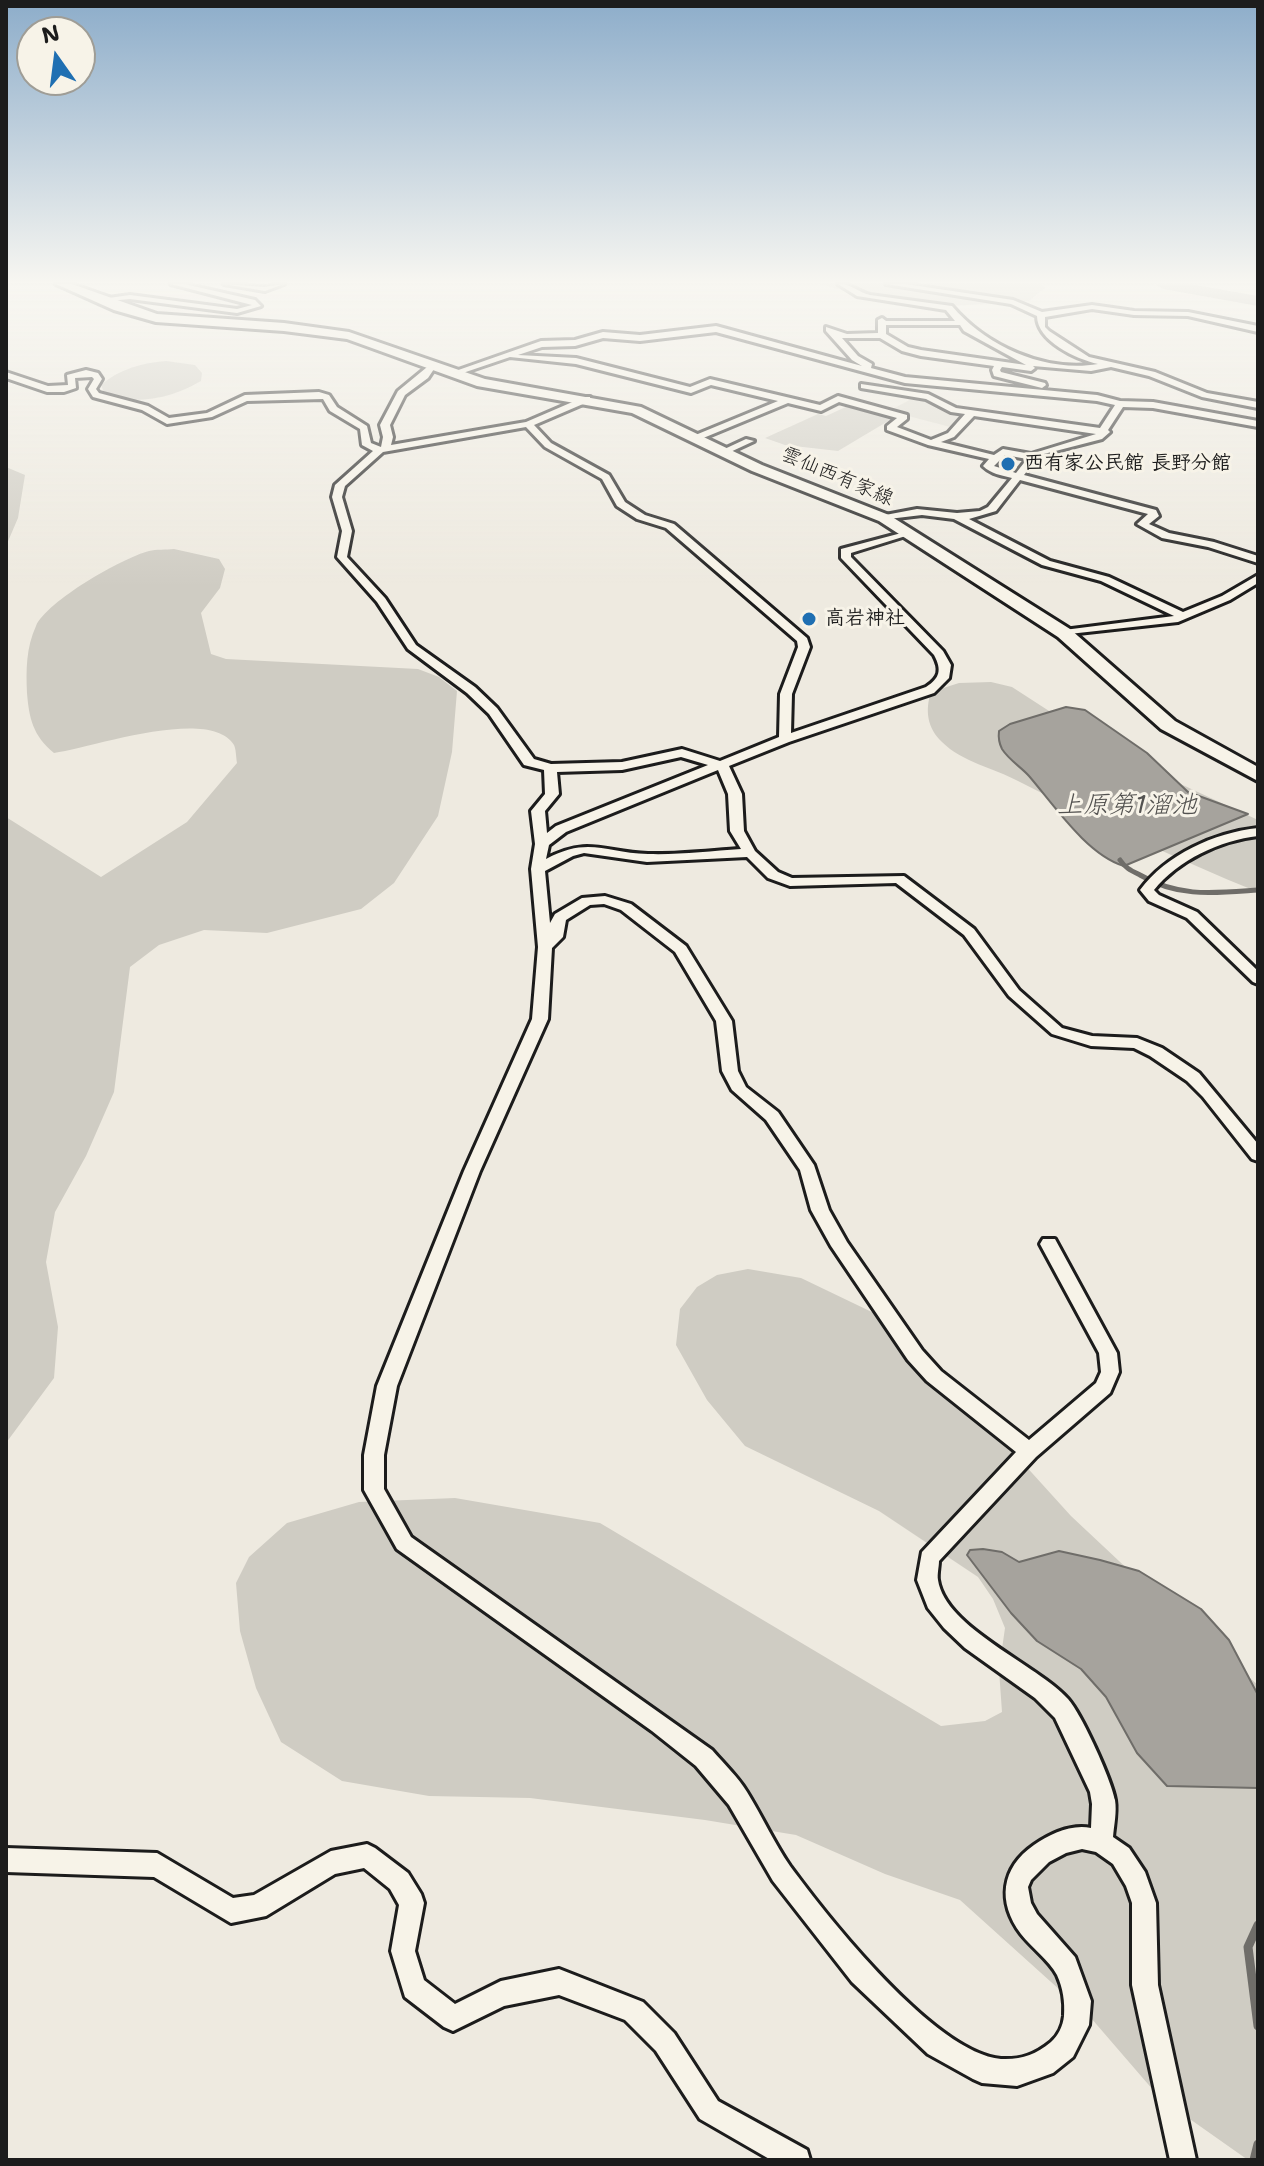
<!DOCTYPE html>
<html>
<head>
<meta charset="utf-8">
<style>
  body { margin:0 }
  #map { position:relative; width:1264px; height:2166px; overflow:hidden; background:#eeeae0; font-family:"Shantell Sans",sans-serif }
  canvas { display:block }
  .frame { position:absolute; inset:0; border:8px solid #1c1c1c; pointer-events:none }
  .north { position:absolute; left:16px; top:16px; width:80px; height:80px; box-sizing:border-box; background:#f7f3e8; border:2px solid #9f9d96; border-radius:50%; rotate:346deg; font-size:22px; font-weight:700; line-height:32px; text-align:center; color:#1c1c1c }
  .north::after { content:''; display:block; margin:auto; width:28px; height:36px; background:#1f6fb2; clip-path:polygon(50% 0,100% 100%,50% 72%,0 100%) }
</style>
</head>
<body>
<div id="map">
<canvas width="1264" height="2166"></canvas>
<div class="frame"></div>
<div class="north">N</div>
</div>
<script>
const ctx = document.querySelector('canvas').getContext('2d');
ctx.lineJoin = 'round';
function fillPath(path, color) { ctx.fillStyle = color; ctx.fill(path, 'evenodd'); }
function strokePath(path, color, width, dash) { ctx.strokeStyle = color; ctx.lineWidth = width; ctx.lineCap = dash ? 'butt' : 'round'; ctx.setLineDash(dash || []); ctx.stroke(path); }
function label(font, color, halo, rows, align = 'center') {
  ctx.font = font + ' "Shantell Sans","Klee One",sans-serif'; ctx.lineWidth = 6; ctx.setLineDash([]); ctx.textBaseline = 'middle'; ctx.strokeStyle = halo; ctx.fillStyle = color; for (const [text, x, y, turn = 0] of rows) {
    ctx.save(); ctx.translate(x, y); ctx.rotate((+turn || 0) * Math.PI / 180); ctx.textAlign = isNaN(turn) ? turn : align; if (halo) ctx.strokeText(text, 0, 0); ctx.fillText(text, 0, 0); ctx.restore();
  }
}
fillPath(new Path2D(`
  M 915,397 L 926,398 L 967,414 L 954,428 L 889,411 Z`), '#dedbd1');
fillPath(new Path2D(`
  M 819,284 L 1041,284 L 1045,288 L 1029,301 L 1015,303 L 920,307 L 885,302 Z
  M 166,361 L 195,365 L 202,373 L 201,381 C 168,400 145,401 107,400 L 101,385 C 119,369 142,363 166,361 Z
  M 850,405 L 895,417 L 838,451 L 785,445 L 765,438 L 818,414 L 826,416 Z
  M 6,467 L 25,475 L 18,518 L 6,546 Z
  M 174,549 L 219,559 L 225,569 L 220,588 L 201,613 L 211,654 L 226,659 L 418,669 L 439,677 L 457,691 L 452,752 L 438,816 L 394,883 L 361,909 L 267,933 L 204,930 L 159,945 L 130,967 L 114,1092 L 86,1156 L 55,1212 L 46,1262 L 58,1327 L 54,1378 L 6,1443 L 6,817 L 101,877 L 187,822 L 237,763 C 236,757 236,749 234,745 C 210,706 91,748 54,753 C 33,736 29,718 27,693 C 26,670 26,648 36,626 C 47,601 122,558 149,551 C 156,549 166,550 174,549 Z
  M 991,682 L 1012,687 L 1114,753 L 1258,820 L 1258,892 C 1176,859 1097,821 1018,781 C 994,768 962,762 942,742 C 927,728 925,710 931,692 L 959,683 Z
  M 748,1269 L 801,1278 L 878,1315 L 955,1388 L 1071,1516 L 1183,1621 L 1258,1685 L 1258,2160 L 1248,2160 L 1160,2098 L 1091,2018 L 960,1900 L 885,1874 L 796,1835 L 705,1820 L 530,1798 L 429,1796 L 342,1781 L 281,1742 L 256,1688 L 240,1631 L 236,1583 L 249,1557 L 287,1523 L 359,1502 L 455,1498 L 600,1523 L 941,1726 L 985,1721 L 1002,1712 L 999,1670 L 1005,1628 L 993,1599 L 978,1577 L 879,1511 L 745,1446 L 707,1400 L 676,1345 L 680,1309 L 697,1287 L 717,1275 Z`), '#cfccc3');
const water = new Path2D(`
  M 1066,707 L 1085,710 L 1147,753 L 1188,792 L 1248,814 L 1124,866 C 1087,855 1054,805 1029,776 C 1021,767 1009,760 1002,749 C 999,743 998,739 999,731 L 1010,724 Z
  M 983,1549 L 1002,1552 L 1019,1562 L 1059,1551 L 1100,1560 L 1139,1571 L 1201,1609 L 1229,1640 L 1258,1695 L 1258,1788 L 1167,1786 L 1137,1753 L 1106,1697 L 1081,1669 L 1037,1641 L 1011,1613 L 967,1555 L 970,1550 Z`);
fillPath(water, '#a6a39d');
strokePath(water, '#6f6d69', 2);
strokePath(new Path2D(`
  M 1120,860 C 1125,868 1132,871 1140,875 C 1179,898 1215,893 1258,890`), '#6f6d69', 5);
strokePath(new Path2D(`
  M 1258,1925 L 1248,1947 L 1258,2026
  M 1254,2160 L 1258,2144`), '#6f6d69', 9);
fillPath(new Path2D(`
  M 1155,284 L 1190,284 L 1258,296 L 1258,306 L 1163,289 Z`), '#a6a39d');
const minor = new Path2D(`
  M 171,284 L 184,284 L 255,300 L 261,306 L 237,313 L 130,299 L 98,302 L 94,300 L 130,295 L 237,309 L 252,305 Z
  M 224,284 L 264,287 L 284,284 L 265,291 Z
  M 838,284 C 850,283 858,292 870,295 L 952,306 C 986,346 1045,373 1098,364 C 1076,359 1037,341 1037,316 L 1011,304 L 886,284 L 905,284 L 1013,300 L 1042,312 L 1092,305 L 1134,311 L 1188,312 L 1258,326 L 1258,332 L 1188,316 L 1134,315 L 1092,309 L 1045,317 L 1045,327 L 1049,331 L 1089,357 L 1155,372 L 1207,393 L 1258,402 L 1258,408 L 1202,397 L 1149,376 L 1111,367 L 1091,371 L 1033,366 L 1035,368 L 1031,371 L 1002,367 L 1000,370 L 1001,372 L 1045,383 L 1046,385 L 1042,388 L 994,376 L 992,370 L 994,366 L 921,356 L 902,351 L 880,338 L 842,338 L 858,356 L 872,364 L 871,368 L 905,377 L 1097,395 L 1120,401 L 1153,402 L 1258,421 L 1258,427 L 1153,408 L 1123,407 L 1108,430 L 1110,432 L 1102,439 L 1040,455 L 1024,475 L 1156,510 L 1159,516 L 1149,524 L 1169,533 L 1214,542 L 1258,556 L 1258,563 L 1208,547 L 1162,538 L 1137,524 L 1148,514 L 1020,480 L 996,511 L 969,519 L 1050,561 L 1109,577 L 1183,612 L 1222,596 L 1258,575 L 1258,583 L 1230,600 L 1178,622 L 1060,635 L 1058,633 L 1064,630 L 1174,616 L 1101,581 L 1042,565 L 954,519 L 922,515 L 880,520 L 880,516 L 917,509 L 957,513 L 980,511 L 988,507 L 1012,478 C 1001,475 991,474 983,466 L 989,459 L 928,445 L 887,430 L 887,426 L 897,418 L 839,402 L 821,411 L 788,403 L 696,441 L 693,440 L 693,436 L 778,401 L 711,385 L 691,393 L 576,364 L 510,357 L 454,376 L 447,374 L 541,341 L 575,340 L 603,332 L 640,335 L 716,326 L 862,366 L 852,360 L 826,331 L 826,327 L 847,334 L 878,333 L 878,320 L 882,318 L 886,321 L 955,321 L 946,310 L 857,296 ZM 886,325 L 960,325 L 964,331 L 1026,365 L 921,350 L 908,347 L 886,334 ZM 716,332 L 905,383 L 1097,401 L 1115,405 L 1100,428 L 956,408 L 928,394 L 861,384 L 861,388 L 926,399 L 951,412 L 965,414 L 948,433 L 931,440 L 897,427 L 907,419 L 907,415 L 838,396 L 820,405 L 710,379 L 690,387 L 576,358 L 518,355 L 542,347 L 575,346 L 603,338 L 640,341 ZM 974,416 L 1096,434 L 1031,454 L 1003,449 L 994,455 L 941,442 L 954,437 ZM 1005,455 L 1027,459 L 1016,473 L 994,466 Z
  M 432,363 L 436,366 L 428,378 L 405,395 L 390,425 L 393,437 L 391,445 L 526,422 L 584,397 L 590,397 L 590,401 L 534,425 L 551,443 L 609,475 L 625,502 L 645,515 L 674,524 L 807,638 L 810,647 L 792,694 L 791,733 L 926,687 C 940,678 942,670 934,655 L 841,558 L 841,549 L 909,531 L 909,535 L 851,553 L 851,557 L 943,651 L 951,665 L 949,678 L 934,693 L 789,742 L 729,766 L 742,794 L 744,831 L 755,851 L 778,872 L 792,878 L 904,876 L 974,929 L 1019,990 L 1062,1028 L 1092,1036 L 1137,1038 L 1162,1048 L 1199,1073 L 1258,1144 L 1258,1161 L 1252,1159 L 1203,1097 L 1187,1081 L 1150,1056 L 1134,1048 L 1091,1046 L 1052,1034 L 1009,996 L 964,935 L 896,883 L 790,886 L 768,878 L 747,857 L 647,862 L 584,853 L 573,856 L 545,871 L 550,923 L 555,914 L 582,898 L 605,896 L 631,904 L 686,946 L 732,1021 L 738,1071 L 746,1087 L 778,1112 L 814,1165 L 829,1210 L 847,1242 L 922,1350 L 941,1371 L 1029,1440 L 1096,1383 L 1101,1372 L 1099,1353 L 1040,1244 L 1043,1239 L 1055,1239 L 1117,1353 L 1119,1372 L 1110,1393 L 1036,1457 L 939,1561 C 939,1567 937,1574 938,1580 C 945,1628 1038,1665 1068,1699 C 1082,1715 1111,1779 1115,1800 C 1117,1812 1114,1825 1113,1837 L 1129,1848 L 1145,1872 L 1156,1903 L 1158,1985 L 1196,2160 L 1170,2160 L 1132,1985 L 1132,1903 L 1126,1886 L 1113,1864 L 1096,1852 L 1082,1849 L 1066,1853 L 1049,1862 L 1031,1880 L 1028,1887 L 1031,1903 L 1037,1914 L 1075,1957 L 1091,2001 L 1089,2025 L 1073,2057 L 1053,2073 L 1017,2086 L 982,2083 L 973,2079 L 928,2054 L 852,1982 L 773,1881 L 729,1805 L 696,1766 L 652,1731 L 397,1549 L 364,1490 L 364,1455 L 377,1386 L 464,1171 L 532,1019 L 538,947 L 531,869 L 535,844 L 531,811 L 545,794 L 544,770 L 524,765 L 489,714 L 467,693 L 408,649 L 377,602 L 337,557 L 342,531 L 332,497 L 335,485 L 373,451 L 362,445 L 360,429 L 330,411 L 323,399 L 247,401 L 212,417 L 167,424 L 142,410 L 93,397 L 88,389 L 94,379 L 92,377 L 75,378 L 76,388 L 64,392 L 47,392 L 6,378 L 6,372 L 48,386 L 68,385 L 67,375 L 86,370 L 98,373 L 102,379 L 96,389 L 99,393 L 148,406 L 169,418 L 207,413 L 245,395 L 319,392 L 329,395 L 337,407 L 367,426 L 371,443 L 381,447 L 383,437 L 380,425 L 398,391 ZM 526,427 L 545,447 L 602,479 L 617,506 L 637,519 L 666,528 L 797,641 L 798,647 L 780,694 L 779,737 L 720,761 L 682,749 L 622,762 L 551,764 L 534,759 L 497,708 L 475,687 L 416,645 L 385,598 L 347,557 L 352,531 L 342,497 L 345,486 L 383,452 ZM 681,757 L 708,765 L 556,826 L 547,833 L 545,811 L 559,794 L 557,772 L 622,770 ZM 718,770 L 728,794 L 730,831 L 741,849 C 710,851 679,855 648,854 C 605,853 589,836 546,859 L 549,845 L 566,832 ZM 604,904 L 621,910 L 675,952 L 716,1021 L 722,1071 L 732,1090 L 766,1120 L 800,1170 L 811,1210 L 831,1246 L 908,1360 L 927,1381 L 1016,1452 L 922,1552 L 917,1580 L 928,1608 L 944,1628 L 965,1648 L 1035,1698 L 1055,1718 L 1090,1792 L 1092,1804 L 1091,1828 C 1071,1824 1050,1834 1034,1845 C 1001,1868 997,1902 1021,1934 C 1032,1948 1049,1960 1057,1975 C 1063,1988 1065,2002 1064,2016 C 1063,2026 1058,2036 1051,2042 C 1035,2055 1021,2060 1001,2059 C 935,2053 829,1919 790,1866 C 774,1843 762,1816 747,1792 C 738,1777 724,1764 712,1750 L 411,1537 L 384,1489 L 384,1455 L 397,1386 L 480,1171 L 548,1019 L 552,948 L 563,937 L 566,920 L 590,905 Z
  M 746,439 L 754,441 L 726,454 L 718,452 Z
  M 1258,828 L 1258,836 C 1221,840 1178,860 1154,890 L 1159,895 L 1197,912 L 1258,971 L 1258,984 L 1253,982 L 1187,918 L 1149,901 L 1140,890 C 1167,854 1214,833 1258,828 Z
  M 367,1844 L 375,1848 L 408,1873 L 421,1894 L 424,1903 L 415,1951 L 424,1980 L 455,2004 L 501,1981 L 559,1969 L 643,2002 L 674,2033 L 718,2101 L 807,2150 L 810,2160 L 771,2160 L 700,2119 L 656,2051 L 625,2020 L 559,1995 L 504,2006 L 453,2031 L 444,2027 L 405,1997 L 391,1951 L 399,1905 L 390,1889 L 364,1868 L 335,1874 L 266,1916 L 231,1923 L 154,1877 L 6,1872 L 6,1848 L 157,1853 L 233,1898 L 254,1895 L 331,1851 Z`);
const primary = new Path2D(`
  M 56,284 L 72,284 L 157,314 L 284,323 L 349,332 L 485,379 L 641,407 L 762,465 L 889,515 L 1070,629 L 1175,721 L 1258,767 L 1258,781 L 1161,729 L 1058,637 L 879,521 L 752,471 L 632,413 L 477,386 L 347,339 L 284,331 L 156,322 L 114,310 Z`);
strokePath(minor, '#1c1c1c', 6);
strokePath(primary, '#1c1c1c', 6);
fillPath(minor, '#f7f3e8');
fillPath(primary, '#f7f3e8');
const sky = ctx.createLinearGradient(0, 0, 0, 587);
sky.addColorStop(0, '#8dadca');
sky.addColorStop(0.48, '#f7f6f1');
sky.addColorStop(1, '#f7f6f100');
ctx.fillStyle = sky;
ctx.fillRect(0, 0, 1264, 587);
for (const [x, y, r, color] of [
  [1008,464,8,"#1f6fb2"],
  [809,619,8,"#1f6fb2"]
]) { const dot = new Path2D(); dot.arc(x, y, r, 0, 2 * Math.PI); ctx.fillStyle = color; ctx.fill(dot); strokePath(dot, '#f7f3e8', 3); }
label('bold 20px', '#1c1c1c', '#f7f3e8', [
  ["西有家公民館 長野分館",1024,464],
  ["高岩神社",825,619]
], 'left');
label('20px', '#1c1c1c', '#f7f3e8', [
  ["雲仙西有家線",837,477,23]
]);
label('italic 26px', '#535250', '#f7f3e8', [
  ["上原第1溜池",1127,806]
]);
</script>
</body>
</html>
